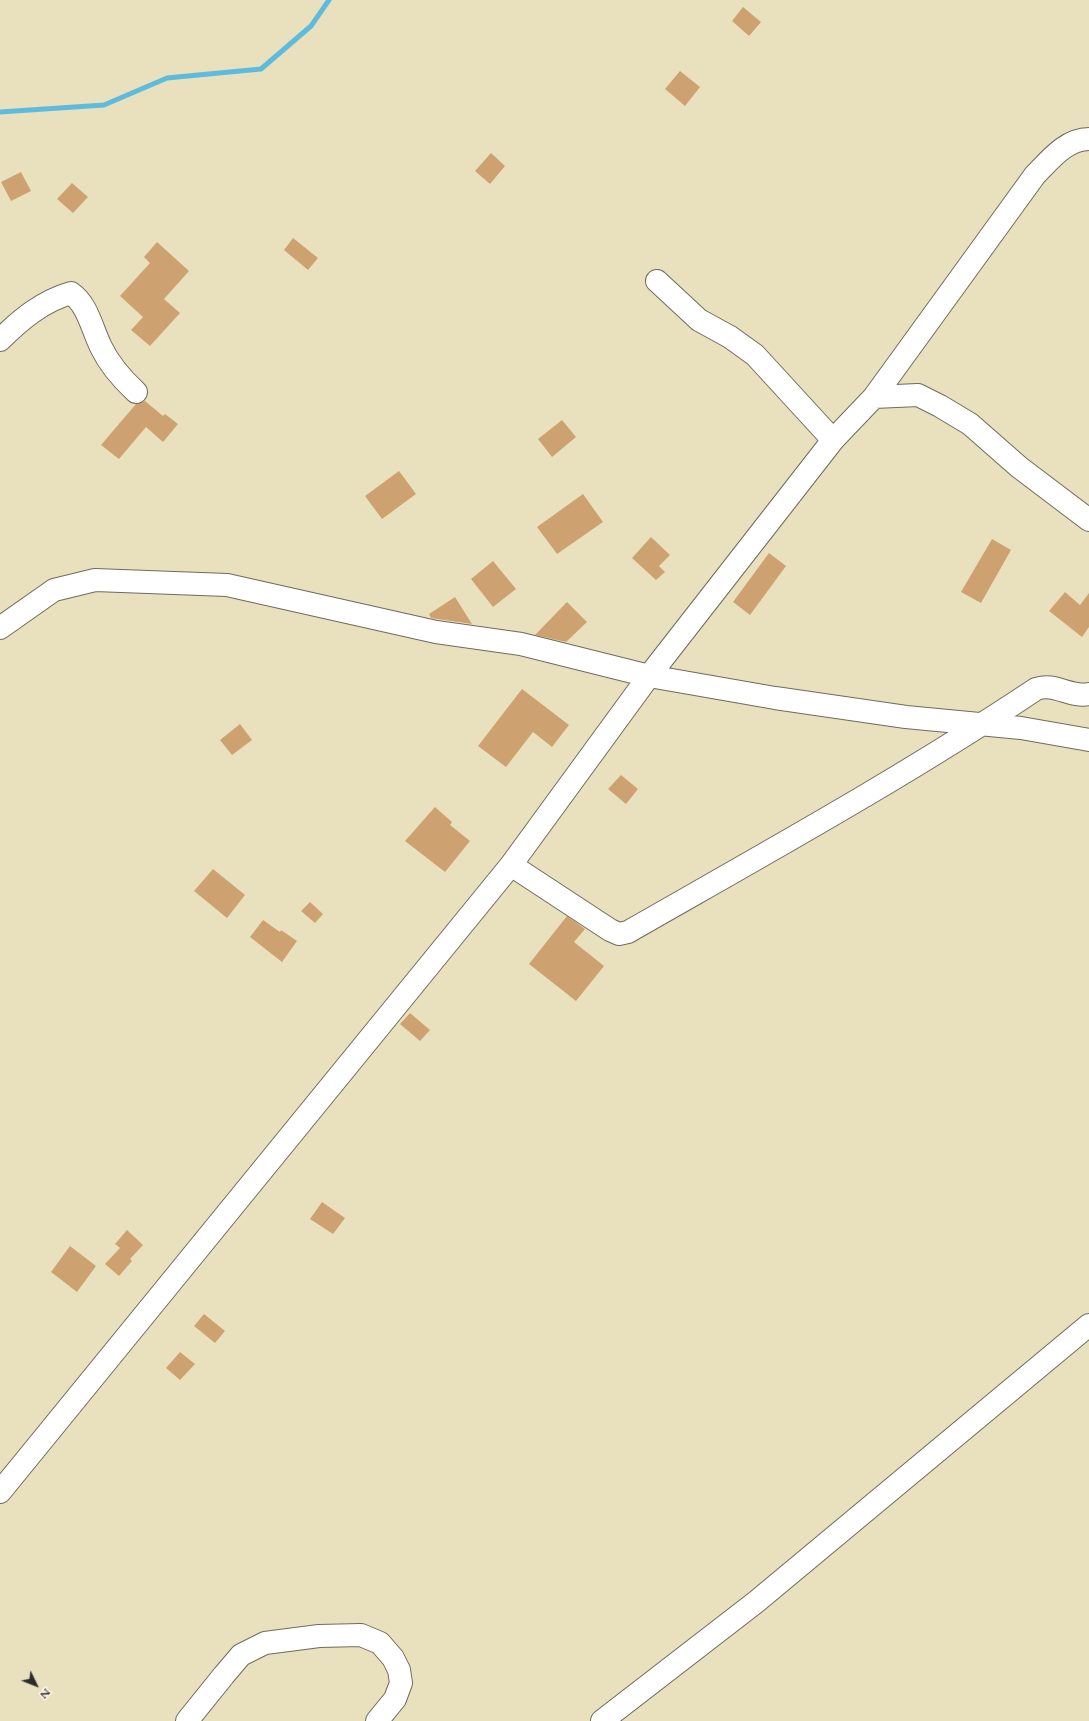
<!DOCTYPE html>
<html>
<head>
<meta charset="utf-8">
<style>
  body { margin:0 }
  #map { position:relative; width:1089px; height:1721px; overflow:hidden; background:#e9e1bd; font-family:Cardo,serif }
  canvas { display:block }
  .north { position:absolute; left:16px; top:1665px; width:40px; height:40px; -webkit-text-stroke:3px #fcf5e5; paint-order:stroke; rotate:133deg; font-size:11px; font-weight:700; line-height:16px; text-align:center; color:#2b2b2b }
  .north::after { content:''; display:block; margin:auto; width:14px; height:18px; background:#2b2b2b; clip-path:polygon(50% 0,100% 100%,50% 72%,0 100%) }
</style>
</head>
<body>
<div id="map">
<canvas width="1089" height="1721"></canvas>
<div class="north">N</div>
</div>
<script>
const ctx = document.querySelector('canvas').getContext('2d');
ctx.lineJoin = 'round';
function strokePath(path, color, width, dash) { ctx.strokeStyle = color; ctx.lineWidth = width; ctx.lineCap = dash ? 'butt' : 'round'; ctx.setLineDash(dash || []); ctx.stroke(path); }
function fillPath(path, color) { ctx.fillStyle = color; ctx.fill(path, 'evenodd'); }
strokePath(new Path2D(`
  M 0,112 L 104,105 L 167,78 L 261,69 L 311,26 L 329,0`), '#5fbbdd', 5);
fillPath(new Path2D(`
  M 743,7 L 761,22 L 749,36 L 732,21 Z
  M 680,71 L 700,87 L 685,106 L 665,89 Z
  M 491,153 L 505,166 L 490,184 L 475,171 Z
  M 21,172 L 31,191 L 11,201 L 1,182 Z
  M 72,183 L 88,197 L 73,213 L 57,199 Z
  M 293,238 L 318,258 L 308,270 L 284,250 Z
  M 157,242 L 189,271 L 164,299 L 180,313 L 150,346 L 131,330 L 143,317 L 120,296 L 150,263 L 144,257 Z
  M 145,401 L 163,416 L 165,414 L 178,424 L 163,442 L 146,427 L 119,459 L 101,445 L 136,404 Z
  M 562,420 L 576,437 L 552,457 L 538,439 Z
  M 399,471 L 416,494 L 382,519 L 365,496 Z
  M 583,494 L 603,522 L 557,554 L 537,527 Z
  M 651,537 L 670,555 L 659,566 L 665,572 L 656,580 L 632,558 Z
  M 992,539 L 1011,550 L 981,603 L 961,592 Z
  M 769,553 L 786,566 L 750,615 L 733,602 Z
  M 493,561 L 516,589 L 493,607 L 471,579 Z
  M 1065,592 L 1080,605 L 1089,593 L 1089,627 L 1082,637 L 1049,611 Z
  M 455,597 L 472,624 L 431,618 L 429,614 Z
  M 567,602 L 587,622 L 566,642 L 535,635 Z
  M 522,689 L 569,725 L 552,747 L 533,732 L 506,767 L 478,746 Z
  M 240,724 L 252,740 L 232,755 L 220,740 Z
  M 621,775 L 638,789 L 626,804 L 608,789 Z
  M 435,807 L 452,822 L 450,825 L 470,841 L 445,872 L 405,841 Z
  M 213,869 L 245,895 L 227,918 L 194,891 Z
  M 310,902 L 323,914 L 315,923 L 301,911 Z
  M 567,916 L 585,929 L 574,942 L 604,966 L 576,1001 L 529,964 Z
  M 263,920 L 280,932 L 281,930 L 297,941 L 282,962 L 250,937 Z
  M 410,1013 L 430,1030 L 420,1041 L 400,1024 Z
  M 322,1202 L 345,1218 L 333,1234 L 310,1219 Z
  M 127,1230 L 143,1245 L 130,1259 L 132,1261 L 119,1276 L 105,1264 L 120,1248 L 115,1244 Z
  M 70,1246 L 96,1266 L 77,1292 L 51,1272 Z
  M 204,1314 L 225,1331 L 215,1343 L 194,1326 Z
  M 180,1352 L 195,1364 L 180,1380 L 166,1368 Z`), '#cea270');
const minor = new Path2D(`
  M 657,281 L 699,320 L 730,337 L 755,355 L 833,440
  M 0,340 C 21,319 43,301 71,293 C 88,305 92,329 101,347 C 109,364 122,379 136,392
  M 874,397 L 918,395 L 940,406 L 970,424 L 1019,467 L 1089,520
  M 0,628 L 54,590 L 95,580 L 227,585 L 436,632 L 521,644 L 649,676 L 775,698 L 906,717 L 1021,728 L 1089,740
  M 511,865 L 610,930 L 619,934 L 628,932 C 766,853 904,777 1036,689 C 1054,682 1071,698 1089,694
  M 0,1492 L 511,865 L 649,676 L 833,440 L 874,397 L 1035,175 C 1050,160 1066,139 1089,139
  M 187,1721 L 224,1675 L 241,1655 L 265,1643 L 319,1636 L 361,1635 L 380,1643 L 393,1658 L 399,1670 L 401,1683 L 395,1699 L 377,1721
  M 602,1721 L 756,1602 L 1089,1325`);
strokePath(minor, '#6e6b5e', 24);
strokePath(minor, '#fff', 22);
</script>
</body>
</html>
